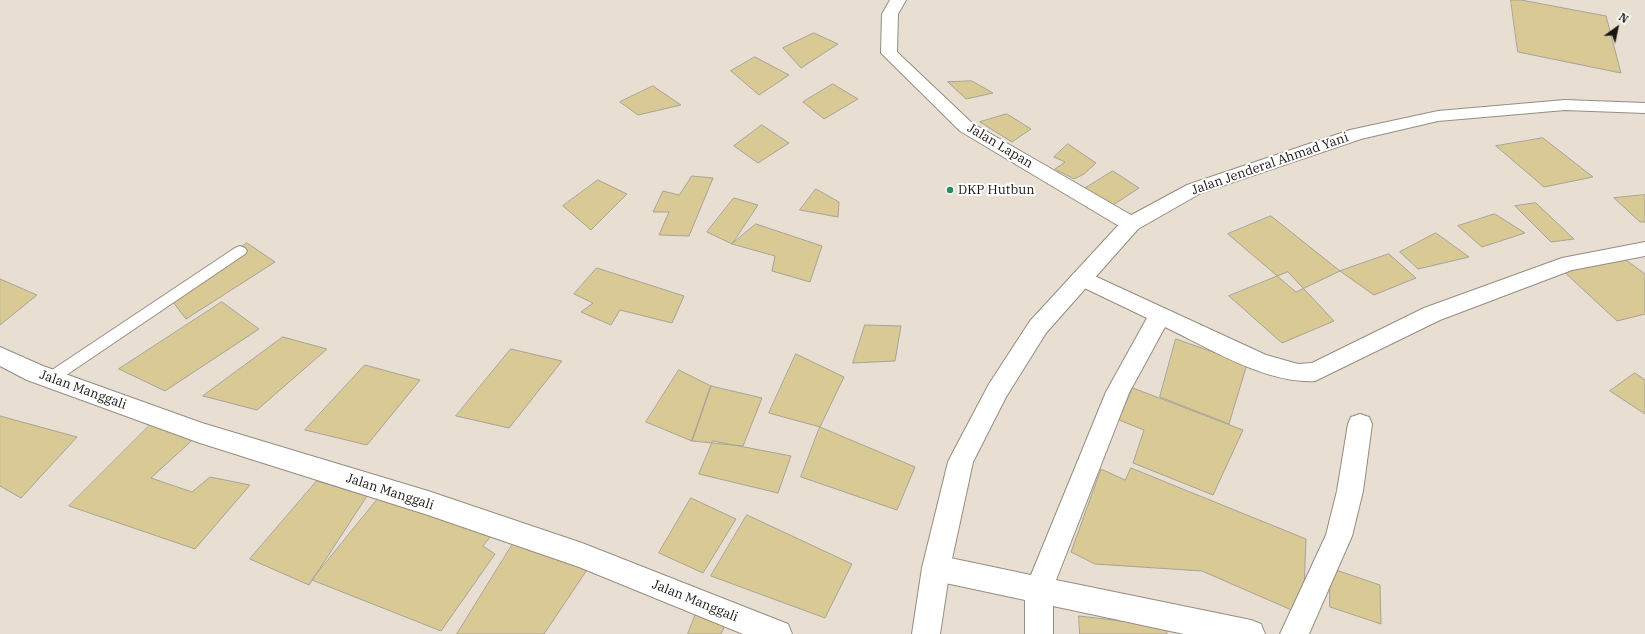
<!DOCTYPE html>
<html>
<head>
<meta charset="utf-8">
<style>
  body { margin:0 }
  #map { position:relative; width:1645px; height:634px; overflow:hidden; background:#e8dfd2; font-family:"IBM Plex Serif",serif }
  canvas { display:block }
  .north { position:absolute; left:1597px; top:8px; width:40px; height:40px; -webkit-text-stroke:3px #fff; paint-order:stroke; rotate:33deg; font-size:11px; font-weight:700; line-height:16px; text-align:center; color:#191612 }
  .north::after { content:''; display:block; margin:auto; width:14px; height:18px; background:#191612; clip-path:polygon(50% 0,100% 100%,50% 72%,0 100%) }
</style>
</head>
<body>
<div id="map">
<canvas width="1645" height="634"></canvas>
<div class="north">N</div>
</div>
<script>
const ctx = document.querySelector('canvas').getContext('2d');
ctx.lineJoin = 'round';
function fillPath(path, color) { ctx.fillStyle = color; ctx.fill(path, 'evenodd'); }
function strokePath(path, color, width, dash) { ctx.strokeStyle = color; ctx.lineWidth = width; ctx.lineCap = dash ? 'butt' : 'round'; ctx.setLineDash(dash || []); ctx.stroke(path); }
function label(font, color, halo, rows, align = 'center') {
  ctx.font = font + ' "IBM Plex Serif",serif'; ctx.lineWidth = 4; ctx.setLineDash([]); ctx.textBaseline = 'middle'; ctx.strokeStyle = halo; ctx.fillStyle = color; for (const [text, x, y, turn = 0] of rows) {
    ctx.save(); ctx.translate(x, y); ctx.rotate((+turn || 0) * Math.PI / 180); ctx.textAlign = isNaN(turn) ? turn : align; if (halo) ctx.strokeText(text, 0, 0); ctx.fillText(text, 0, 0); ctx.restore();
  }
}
const building = new Path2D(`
  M 1511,0 L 1521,0 L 1606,16 L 1621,73 L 1518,52 Z
  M 814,33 L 838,44 L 801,68 L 783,48 Z
  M 755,57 L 789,75 L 759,95 L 731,71 Z
  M 972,81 L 993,93 L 966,99 L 948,82 Z
  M 833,84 L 858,99 L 824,119 L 803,102 Z
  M 653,86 L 681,105 L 638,115 L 620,102 Z
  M 1007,114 L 1031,129 L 1012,142 L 980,122 Z
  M 762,125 L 789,143 L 758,163 L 734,146 Z
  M 1543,138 L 1593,177 L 1544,187 L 1496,146 Z
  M 1068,144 L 1096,163 L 1084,174 L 1074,179 L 1055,169 L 1065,162 L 1054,157 Z
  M 1113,171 L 1139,188 L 1110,207 L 1084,189 Z
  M 692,176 L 713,178 L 689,236 L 659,235 L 669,212 L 653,212 L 663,191 L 679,195 Z
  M 598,180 L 627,194 L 591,230 L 563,206 Z
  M 816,189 L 839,202 L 838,217 L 800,210 Z
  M 1645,195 L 1645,222 L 1640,222 L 1614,198 Z
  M 734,198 L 758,205 L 732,244 L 707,232 Z
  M 1536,203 L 1574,239 L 1551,242 L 1515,206 Z
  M 1495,214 L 1525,233 L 1482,247 L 1458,226 Z
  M 1271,216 L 1340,271 L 1296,292 L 1228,234 Z
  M 756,224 L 822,246 L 810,282 L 772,271 L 775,256 L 732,244 Z
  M 1436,233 L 1469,257 L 1418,269 L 1400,252 Z
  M 247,243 L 275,262 L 186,319 L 170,298 Z
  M 1389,254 L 1416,278 L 1374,295 L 1340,271 Z
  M 1626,260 L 1645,274 L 1645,314 L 1617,321 L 1560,268 Z
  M 597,268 L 684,296 L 672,323 L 620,310 L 611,325 L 581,312 L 593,303 L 574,294 Z
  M 1288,272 L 1334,321 L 1282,343 L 1229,296 Z
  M 0,279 L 37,295 L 0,325 Z
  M 222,302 L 259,329 L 165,391 L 119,369 Z
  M 865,325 L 901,326 L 895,361 L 853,363 Z
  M 283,337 L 327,349 L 257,410 L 203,396 Z
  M 1176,339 L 1247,364 L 1229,424 L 1160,397 Z
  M 511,349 L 562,361 L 509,428 L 456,416 Z
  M 796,354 L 844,377 L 820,427 L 769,413 Z
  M 365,365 L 420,380 L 367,445 L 305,430 Z
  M 679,370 L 711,386 L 692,441 L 646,422 Z
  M 1635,373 L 1645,380 L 1645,414 L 1610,391 Z
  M 711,386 L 762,398 L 743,446 L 692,441 Z
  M 1133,388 L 1243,430 L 1213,495 L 1133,463 L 1144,430 L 1119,420 Z
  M 0,416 L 77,437 L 21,498 L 0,486 Z
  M 158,417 L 200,433 L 151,478 L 192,492 L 210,477 L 250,485 L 195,549 L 69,506 Z
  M 820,427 L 915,467 L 897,510 L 801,477 Z
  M 713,441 L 791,456 L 778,493 L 699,474 Z
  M 1131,468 L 1306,539 L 1303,615 L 1202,571 L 1095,564 L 1071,552 L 1101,469 L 1125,480 Z
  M 317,481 L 367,496 L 309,585 L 250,559 Z
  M 385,490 L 498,527 L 483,546 L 495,554 L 441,631 L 312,580 Z
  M 691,498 L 736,519 L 703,573 L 659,553 Z
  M 747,515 L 852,564 L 825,618 L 711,576 Z
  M 519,534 L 593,561 L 544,634 L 457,634 Z
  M 1330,568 L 1380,585 L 1381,624 L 1330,607 Z
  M 700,603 L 730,615 L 721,634 L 688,634 Z
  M 1079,616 L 1166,626 L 1167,634 L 1080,634 Z`);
fillPath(building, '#d9c995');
strokePath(building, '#a7a396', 1);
const service = new Path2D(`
  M 240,246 L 245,248 L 247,251 L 245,254 L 56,382 L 51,384 L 46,382 L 44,378 L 46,374 L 235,248 Z`);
const minor = new Path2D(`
  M 890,0 L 906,0 L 898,14 L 897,52 L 972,123 L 1138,219 L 1141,224 L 1138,229 L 1131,231 L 1124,229 L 960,131 L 881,53 L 882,14 Z
  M 1645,242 L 1645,256 L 1572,270 L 1440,320 L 1315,381 C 1266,384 1209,348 1165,327 L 1129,393 L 1056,580 L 1251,620 L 1261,624 L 1265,634 L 1184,634 L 1053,606 L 1053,634 L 1025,634 L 1025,600 L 936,581 L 926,577 L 922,568 L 926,559 L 936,555 L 1031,575 L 1106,392 L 1147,318 L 1074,283 L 1070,278 L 1074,273 L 1081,270 L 1088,273 L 1266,355 L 1298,364 L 1312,363 L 1424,308 L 1562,258 Z
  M 0,347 L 43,366 L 202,423 L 428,491 L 582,543 L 788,624 L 792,634 L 743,634 L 579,567 L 428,515 L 200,443 L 27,380 L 0,366 Z
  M 1360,414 L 1369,417 L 1372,424 L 1363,491 L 1352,536 L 1309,634 L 1280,634 L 1326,535 L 1337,491 L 1348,424 L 1351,417 Z`);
const trunk = new Path2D(`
  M 1565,100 L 1645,103 L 1645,113 L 1565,110 L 1438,121 L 1361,139 L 1201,193 L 1138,229 L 1046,333 L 1006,397 L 973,462 L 950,568 L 940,634 L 912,634 L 922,568 L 948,462 L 952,454 L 989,384 L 1030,321 L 1124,219 L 1187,185 L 1350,130 L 1438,111 Z`);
strokePath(service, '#958d81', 2);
strokePath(minor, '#958d81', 2);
strokePath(trunk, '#958d81', 2);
fillPath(service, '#fff');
fillPath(minor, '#fff');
fillPath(trunk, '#fff');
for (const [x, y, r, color] of [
  [950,190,4,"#238c69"]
]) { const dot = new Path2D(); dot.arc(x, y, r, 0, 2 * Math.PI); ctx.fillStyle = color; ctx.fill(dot); strokePath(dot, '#fff', 1.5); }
label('13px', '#191612', '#fff', [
  ["Jalan Lapan",1000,146,31],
  ["Jalan Jenderal Ahmad Yani",1270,164,-19],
  ["Jalan Manggali",83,390,20],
  ["Jalan Manggali",390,492,18],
  ["Jalan Manggali",695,601,22]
]);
label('13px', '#191612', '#fff', [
  ["DKP Hutbun",958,190]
], 'left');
</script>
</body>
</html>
